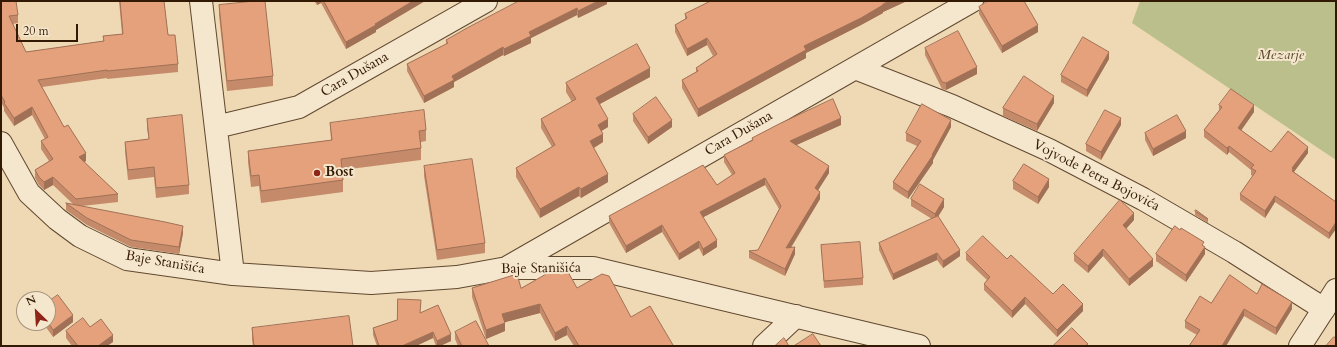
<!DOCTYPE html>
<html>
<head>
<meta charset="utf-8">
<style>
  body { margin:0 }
  #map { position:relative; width:1337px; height:347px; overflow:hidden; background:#efd9b4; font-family:Cardo,serif }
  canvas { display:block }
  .frame { position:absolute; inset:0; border:2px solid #321903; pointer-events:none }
  .north { position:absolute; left:16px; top:291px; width:40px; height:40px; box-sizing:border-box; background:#f5e6ce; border:1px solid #a7947d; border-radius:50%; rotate:335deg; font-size:11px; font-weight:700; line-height:16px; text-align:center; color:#321903 }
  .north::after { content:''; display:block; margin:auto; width:14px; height:18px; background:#8f2418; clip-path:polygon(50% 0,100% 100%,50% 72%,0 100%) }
  .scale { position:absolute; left:16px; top:24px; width:62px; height:18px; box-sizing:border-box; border:2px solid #321903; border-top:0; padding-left:5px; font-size:12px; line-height:14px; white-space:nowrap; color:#321903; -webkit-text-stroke:3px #f5e6ce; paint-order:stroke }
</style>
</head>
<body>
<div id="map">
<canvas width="1337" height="347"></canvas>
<div class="frame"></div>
<div class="north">N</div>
<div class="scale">20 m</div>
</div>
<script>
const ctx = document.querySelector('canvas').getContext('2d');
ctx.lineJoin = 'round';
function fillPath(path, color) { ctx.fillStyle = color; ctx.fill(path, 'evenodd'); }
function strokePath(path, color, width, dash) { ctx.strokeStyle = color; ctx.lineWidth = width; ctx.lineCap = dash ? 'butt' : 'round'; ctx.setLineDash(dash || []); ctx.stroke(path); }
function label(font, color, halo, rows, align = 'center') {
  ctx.font = font + ' Cardo,serif'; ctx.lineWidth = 4; ctx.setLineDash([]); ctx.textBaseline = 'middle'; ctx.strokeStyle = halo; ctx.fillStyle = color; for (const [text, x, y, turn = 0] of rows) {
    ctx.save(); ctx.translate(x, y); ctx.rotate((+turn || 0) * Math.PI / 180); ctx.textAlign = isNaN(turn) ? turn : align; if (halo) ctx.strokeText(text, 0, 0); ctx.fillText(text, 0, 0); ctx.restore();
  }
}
fillPath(new Path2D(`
  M 1140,1 L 1336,1 L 1336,160 L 1132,23 Z`), '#bbbf8b');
const minor = new Path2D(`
  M 201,1 L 233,274
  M 855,68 L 952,106 L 1049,150 L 1143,199 L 1234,252 L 1324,309
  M 216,127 L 299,107 L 486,1
  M 1,143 L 29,193 L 57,219 L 80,236 L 127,259 L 233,274 L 371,283 L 457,277 L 507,268 L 593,268 L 919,346
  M 508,267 L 972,1
  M 764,346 L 796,316`);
const tertiary = new Path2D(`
  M 1300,346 L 1336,290`);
strokePath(minor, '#61492f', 24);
strokePath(tertiary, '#61492f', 24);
strokePath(minor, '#f5e6ce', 22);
strokePath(tertiary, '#f5e6ce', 22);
fillPath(new Path2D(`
  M 1,1 L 18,15 L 18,23 L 13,24 L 26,52 L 103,41 L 103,36 L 122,34 L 119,1 L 164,1 L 168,35 L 178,64 L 178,72 L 107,79 L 107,78 L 42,87 L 64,127 L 86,161 L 84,162 L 118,194 L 118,202 L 82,206 L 183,233 L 179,254 L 131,247 L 87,225 L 66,210 L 66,203 L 73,204 L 53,185 L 44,190 L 39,185 L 35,178 L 35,170 L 49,161 L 41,149 L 41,141 L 45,139 L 32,115 L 14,126 L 4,111 L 4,108 L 1,102 Z
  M 314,1 L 425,1 L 376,30 L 376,32 L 346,49 L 321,3 L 317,5 Z
  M 607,1 L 607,4 L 578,18 L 577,15 L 531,38 L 531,43 L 504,56 L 503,55 L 454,82 L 454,87 L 424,103 L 407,71 L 407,64 L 446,44 L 446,40 Z
  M 711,1 L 907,1 L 883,12 L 883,13 L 861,25 L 806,53 L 806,58 L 698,117 L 682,88 L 682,80 L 696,72 L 696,68 L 713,56 L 707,45 L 687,56 L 675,32 L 675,25 L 685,20 L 685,14 Z
  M 219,5 L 273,76 L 273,86 L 227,91 L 219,15 Z
  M 979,7 L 1038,32 L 1002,53 L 979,14 Z
  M 925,48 L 977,74 L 946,90 L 942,89 L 925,55 Z
  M 1109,59 L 1087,97 L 1061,82 L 1061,75 Z
  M 650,77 L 600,104 L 608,127 L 601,131 L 603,142 L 594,148 L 608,182 L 581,198 L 579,196 L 540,218 L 516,177 L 516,168 L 552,147 L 541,128 L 541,119 L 572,102 L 566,92 L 566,83 Z
  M 1054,103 L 1037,131 L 1003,116 L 1003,108 Z
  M 1219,105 L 1254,112 L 1241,130 L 1271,152 L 1308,153 L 1294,172 L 1336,202 L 1329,239 L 1275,202 L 1265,218 L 1240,200 L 1240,194 L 1253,176 L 1251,175 L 1251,170 L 1229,152 L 1227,155 L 1204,137 L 1204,130 L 1219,111 Z
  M 633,114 L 672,127 L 648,144 L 633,121 Z
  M 147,119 L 189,185 L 189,194 L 156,198 L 154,177 L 128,180 L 125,152 L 125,142 L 149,139 L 147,129 Z
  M 330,123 L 426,130 L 426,141 L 421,142 L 421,160 L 342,170 L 343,180 L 343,192 L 261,203 L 259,186 L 251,187 L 248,162 L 248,151 L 331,140 Z
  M 841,125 L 796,145 L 829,173 L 818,190 L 820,199 L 791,248 L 795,254 L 785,276 L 749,258 L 749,251 L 758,250 L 779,209 L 765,185 L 703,217 L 717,247 L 703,256 L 699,248 L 679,260 L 662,232 L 626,253 L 609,223 L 609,216 L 717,185 L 732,175 L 724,162 L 724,155 L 752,140 L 752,138 Z
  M 1121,125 L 1101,160 L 1086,151 L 1086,144 Z
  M 951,127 L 933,160 L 933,163 L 908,199 L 893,189 L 893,182 L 917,146 L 906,141 L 906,133 Z
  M 1145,133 L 1186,138 L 1153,156 L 1145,140 Z
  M 424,166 L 485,243 L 485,253 L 437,260 L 424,176 Z
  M 1013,181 L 1049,187 L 1038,204 L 1013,189 Z
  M 911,199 L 944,207 L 938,217 L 960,256 L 943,268 L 937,260 L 893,280 L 879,250 L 879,243 L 932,219 L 911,206 Z
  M 1195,211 L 1208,219 L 1208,223 L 1195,215 Z
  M 1134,220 L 1126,229 L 1153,266 L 1129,286 L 1103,256 L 1088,273 L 1074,261 L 1074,254 Z
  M 821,245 L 863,278 L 863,285 L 824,288 Z
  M 1204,246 L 1205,254 L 1186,282 L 1156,261 L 1156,254 Z
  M 966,253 L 1007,259 L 1053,294 L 1083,311 L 1057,337 L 1025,304 L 1012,318 L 984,290 L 984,284 L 987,280 L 966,260 Z
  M 472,288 L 577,288 L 631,317 L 673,346 L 574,346 L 567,335 L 555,341 L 540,313 L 505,322 L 505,331 L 486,339 L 472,297 Z
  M 1257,294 L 1292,309 L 1276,335 L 1244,316 L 1226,346 L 1189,346 L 1197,335 L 1185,328 L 1185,321 L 1211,303 Z
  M 48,302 L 73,322 L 53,337 L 43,323 L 48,323 Z
  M 420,313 L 451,341 L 440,346 L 436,346 L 433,338 L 416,346 L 377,346 L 373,335 L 373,328 Z
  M 90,327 L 113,342 L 107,346 L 72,346 L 66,338 L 66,331 Z
  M 252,328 L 353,346 L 253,346 L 252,340 Z
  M 455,332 L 489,346 L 458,346 L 455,339 Z`), '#c58a6a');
fillPath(new Path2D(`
  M 317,1 L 321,1 L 321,3 L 317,5 Z
  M 413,1 L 425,1 L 376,30 L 376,32 L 346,49 L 346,42 Z
  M 598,1 L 607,1 L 607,4 L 578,18 L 578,11 Z
  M 890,1 L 907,1 L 883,12 L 883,13 L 861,25 L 806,53 L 806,58 L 698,117 L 698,109 L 804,46 Z
  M 577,8 L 577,15 L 531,38 L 531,43 L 504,56 L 504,49 L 529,32 Z
  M 1038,25 L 1038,32 L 1002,53 L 1002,46 Z
  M 707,38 L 707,45 L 687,56 L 687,49 Z
  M 503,47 L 503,55 L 454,82 L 454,87 L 424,103 L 424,96 L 452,76 Z
  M 1109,52 L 1109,59 L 1087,97 L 1087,90 Z
  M 977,67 L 977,74 L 946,90 L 946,83 Z
  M 650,68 L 650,77 L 596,106 L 596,98 Z
  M 1054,96 L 1054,103 L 1037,131 L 1037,124 Z
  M 1254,105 L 1254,112 L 1238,135 L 1238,128 Z
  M 32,107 L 32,115 L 14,126 L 14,118 Z
  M 841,118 L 841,125 L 790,148 L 790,141 Z
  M 1121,118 L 1121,125 L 1101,160 L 1101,152 Z
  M 608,119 L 608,127 L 598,133 L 598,125 Z
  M 672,120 L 672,127 L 648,144 L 648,137 Z
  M 951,120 L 951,127 L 933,160 L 933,163 L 908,199 L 908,192 L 932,155 Z
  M 1186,131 L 1186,138 L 1153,156 L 1153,149 Z
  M 603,134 L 603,142 L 590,150 L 590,141 Z
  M 1229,146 L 1229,152 L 1227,155 L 1227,148 Z
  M 1308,147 L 1308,153 L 1293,173 L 1292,178 L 1292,168 Z
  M 86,153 L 86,161 L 79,165 L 79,157 Z
  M 829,166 L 829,173 L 815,195 L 815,188 Z
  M 608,174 L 608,182 L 581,198 L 581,189 Z
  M 53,177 L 53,185 L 44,190 L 44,182 Z
  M 765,178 L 765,185 L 700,219 L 700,212 Z
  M 1049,179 L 1049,187 L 1038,204 L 1038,197 Z
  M 579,187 L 579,196 L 540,218 L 540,209 Z
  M 820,192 L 820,199 L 786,255 L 786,248 Z
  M 1275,196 L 1275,202 L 1265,218 L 1265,211 Z
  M 944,199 L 944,207 L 935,221 L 935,214 Z
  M 1134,213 L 1134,220 L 1123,232 L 1123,225 Z
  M 1336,222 L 1336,229 L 1329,239 L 1329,233 Z
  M 662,225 L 662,232 L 626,253 L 626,246 Z
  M 183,226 L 183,233 L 179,254 L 179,247 Z
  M 717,240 L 717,247 L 703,256 L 703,249 Z
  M 699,241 L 699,248 L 679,260 L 679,254 Z
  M 795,247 L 795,254 L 785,276 L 785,269 Z
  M 1205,247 L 1205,254 L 1186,282 L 1186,275 Z
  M 1103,249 L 1103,256 L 1088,273 L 1088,266 Z
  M 960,250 L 960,256 L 943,268 L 943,261 Z
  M 937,253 L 937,260 L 893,280 L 893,274 Z
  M 1153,259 L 1153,266 L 1129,286 L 1129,279 Z
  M 1025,297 L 1025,304 L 1012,318 L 1012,311 Z
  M 1292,302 L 1292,309 L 1276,335 L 1276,328 Z
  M 540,304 L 540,313 L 502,323 L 502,314 Z
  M 1083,304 L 1083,311 L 1057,337 L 1057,330 Z
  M 1244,309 L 1244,316 L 1226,346 L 1222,346 Z
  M 73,315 L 73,322 L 53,337 L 53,330 Z
  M 505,323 L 505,331 L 486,339 L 486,330 Z
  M 567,326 L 567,335 L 555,341 L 555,333 Z
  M 433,332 L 433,338 L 416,346 L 402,346 Z
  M 451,334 L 451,341 L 440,346 L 437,346 L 437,341 Z
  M 113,335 L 113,342 L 107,346 L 98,346 Z`), '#a07156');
const building = new Path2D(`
  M 1,1 L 16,1 L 18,15 L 9,16 L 26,52 L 104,41 L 103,36 L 123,34 L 120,1 L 164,1 L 168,35 L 175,35 L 178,64 L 107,71 L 107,70 L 38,80 L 64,127 L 68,125 L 86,153 L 79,157 L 118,194 L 76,199 L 53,177 L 44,182 L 39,177 L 35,170 L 53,159 L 41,141 L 48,137 L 32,107 L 14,118 L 4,103 L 5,102 L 1,95 Z
  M 255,1 L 265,1 L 273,76 L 227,81 L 219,5 Z
  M 324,1 L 413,1 L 375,24 L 376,25 L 346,42 Z
  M 519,1 L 598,1 L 578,11 L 577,8 L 529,32 L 531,36 L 504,49 L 503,47 L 452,76 L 454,80 L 424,96 L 407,64 L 448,43 L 446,40 L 467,28 Z
  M 711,1 L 890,1 L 883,4 L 883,5 L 861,18 L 804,46 L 806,50 L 698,109 L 682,80 L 698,71 L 696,68 L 717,54 L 707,38 L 687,49 L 675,25 L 687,18 L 685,14 Z
  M 988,1 L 1024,1 L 1038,25 L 1002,46 L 979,7 Z
  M 958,31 L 977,67 L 946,83 L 942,82 L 925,48 Z
  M 1083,37 L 1109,52 L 1087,90 L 1061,75 Z
  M 637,44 L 650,68 L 596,98 L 608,119 L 598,125 L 603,134 L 590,141 L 608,174 L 581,189 L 579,187 L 540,209 L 516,168 L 555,145 L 541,119 L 576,99 L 566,83 Z
  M 1024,76 L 1054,96 L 1037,124 L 1003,108 Z
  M 1231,89 L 1254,105 L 1238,128 L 1271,152 L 1288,131 L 1308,147 L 1292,168 L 1293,169 L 1292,171 L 1336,202 L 1336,222 L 1329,233 L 1275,196 L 1265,211 L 1240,194 L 1256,171 L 1251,168 L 1254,165 L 1229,146 L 1227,148 L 1204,130 L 1222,107 L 1219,105 Z
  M 656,97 L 672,120 L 648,137 L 633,114 Z
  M 833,99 L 841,118 L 790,141 L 829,166 L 815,188 L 820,192 L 786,248 L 795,247 L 785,269 L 749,251 L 758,250 L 781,206 L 765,178 L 700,212 L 717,240 L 703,249 L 699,241 L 679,254 L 662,225 L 626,246 L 609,216 L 703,165 L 717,185 L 735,173 L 724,155 L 753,140 L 752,138 L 779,124 Z
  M 922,104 L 951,120 L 932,155 L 933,155 L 908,192 L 893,182 L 921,141 L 906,133 Z
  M 424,110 L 426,130 L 419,131 L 421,148 L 341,159 L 343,180 L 261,191 L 259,175 L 251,176 L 248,151 L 332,140 L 330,123 Z
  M 1105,110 L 1121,118 L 1101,152 L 1086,144 Z
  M 182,115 L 189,185 L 156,188 L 154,167 L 128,170 L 125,142 L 149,139 L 147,119 Z
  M 1177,115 L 1186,131 L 1153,149 L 1145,133 Z
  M 472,159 L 485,243 L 437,250 L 424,166 Z
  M 1024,164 L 1049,179 L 1038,197 L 1013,181 Z
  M 920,184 L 944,199 L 935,214 L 911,199 Z
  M 1120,200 L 1134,213 L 1123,225 L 1153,259 L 1129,279 L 1103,249 L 1088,266 L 1074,254 Z
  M 66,203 L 165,222 L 183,226 L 179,247 L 131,240 L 87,218 Z
  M 1196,210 L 1208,219 L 1195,211 Z
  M 938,216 L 960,250 L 943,261 L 937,253 L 893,274 L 879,243 Z
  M 1175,226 L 1180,230 L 1181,228 L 1204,242 L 1202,245 L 1205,247 L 1186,275 L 1156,254 Z
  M 983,236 L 1007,259 L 1011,255 L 1053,294 L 1063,284 L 1083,304 L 1057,330 L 1025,297 L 1012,311 L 984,284 L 990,277 L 966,253 Z
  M 860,242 L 863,278 L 824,281 L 821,245 Z
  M 550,272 L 568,272 L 577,288 L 602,274 L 609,276 L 631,317 L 650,306 L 673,345 L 671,346 L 579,346 L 567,326 L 555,333 L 540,304 L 502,314 L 505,323 L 486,330 L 472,288 L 517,274 L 521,288 Z
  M 1230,275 L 1257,294 L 1262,284 L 1292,302 L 1276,328 L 1244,309 L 1222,346 L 1189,346 L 1200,330 L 1185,321 L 1200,296 L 1211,303 Z
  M 58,295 L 73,315 L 53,330 L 48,322 L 48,302 Z
  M 398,299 L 421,300 L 420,313 L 438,305 L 451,334 L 437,341 L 433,332 L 402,346 L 379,346 L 373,328 L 397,320 Z
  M 349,316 L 353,346 L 254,346 L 252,328 Z
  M 83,318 L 90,327 L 101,319 L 113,335 L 98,346 L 78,346 L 66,331 Z
  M 476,321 L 489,346 L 462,346 L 455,332 Z
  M 1072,328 L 1088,344 L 1085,346 L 1053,346 Z
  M 813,334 L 821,346 L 794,346 Z
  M 1334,337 L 1336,338 L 1336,346 L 1326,346 Z
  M 784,338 L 789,346 L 775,346 Z`);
fillPath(building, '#e5a17b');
strokePath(building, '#a07156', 1);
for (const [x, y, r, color] of [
  [317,173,4,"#8f2418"]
]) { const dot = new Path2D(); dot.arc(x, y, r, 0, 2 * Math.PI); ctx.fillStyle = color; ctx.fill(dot); strokePath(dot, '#f5e6ce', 1.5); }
label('italic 14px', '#5b4b2c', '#f5e6ce', [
  ["Mezarje",1281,56]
]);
label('14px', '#321903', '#f5e6ce', [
  ["Cara Dušana",355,75,-30],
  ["Cara Dušana",739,134,-30],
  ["Vojvode Petra Bojovića",1096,176,27],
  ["Baje Stanišića",165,263,10],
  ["Baje Stanišića",541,269,-1]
]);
label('bold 14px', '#321903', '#f5e6ce', [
  ["Bost",325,173]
], 'left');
</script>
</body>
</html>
